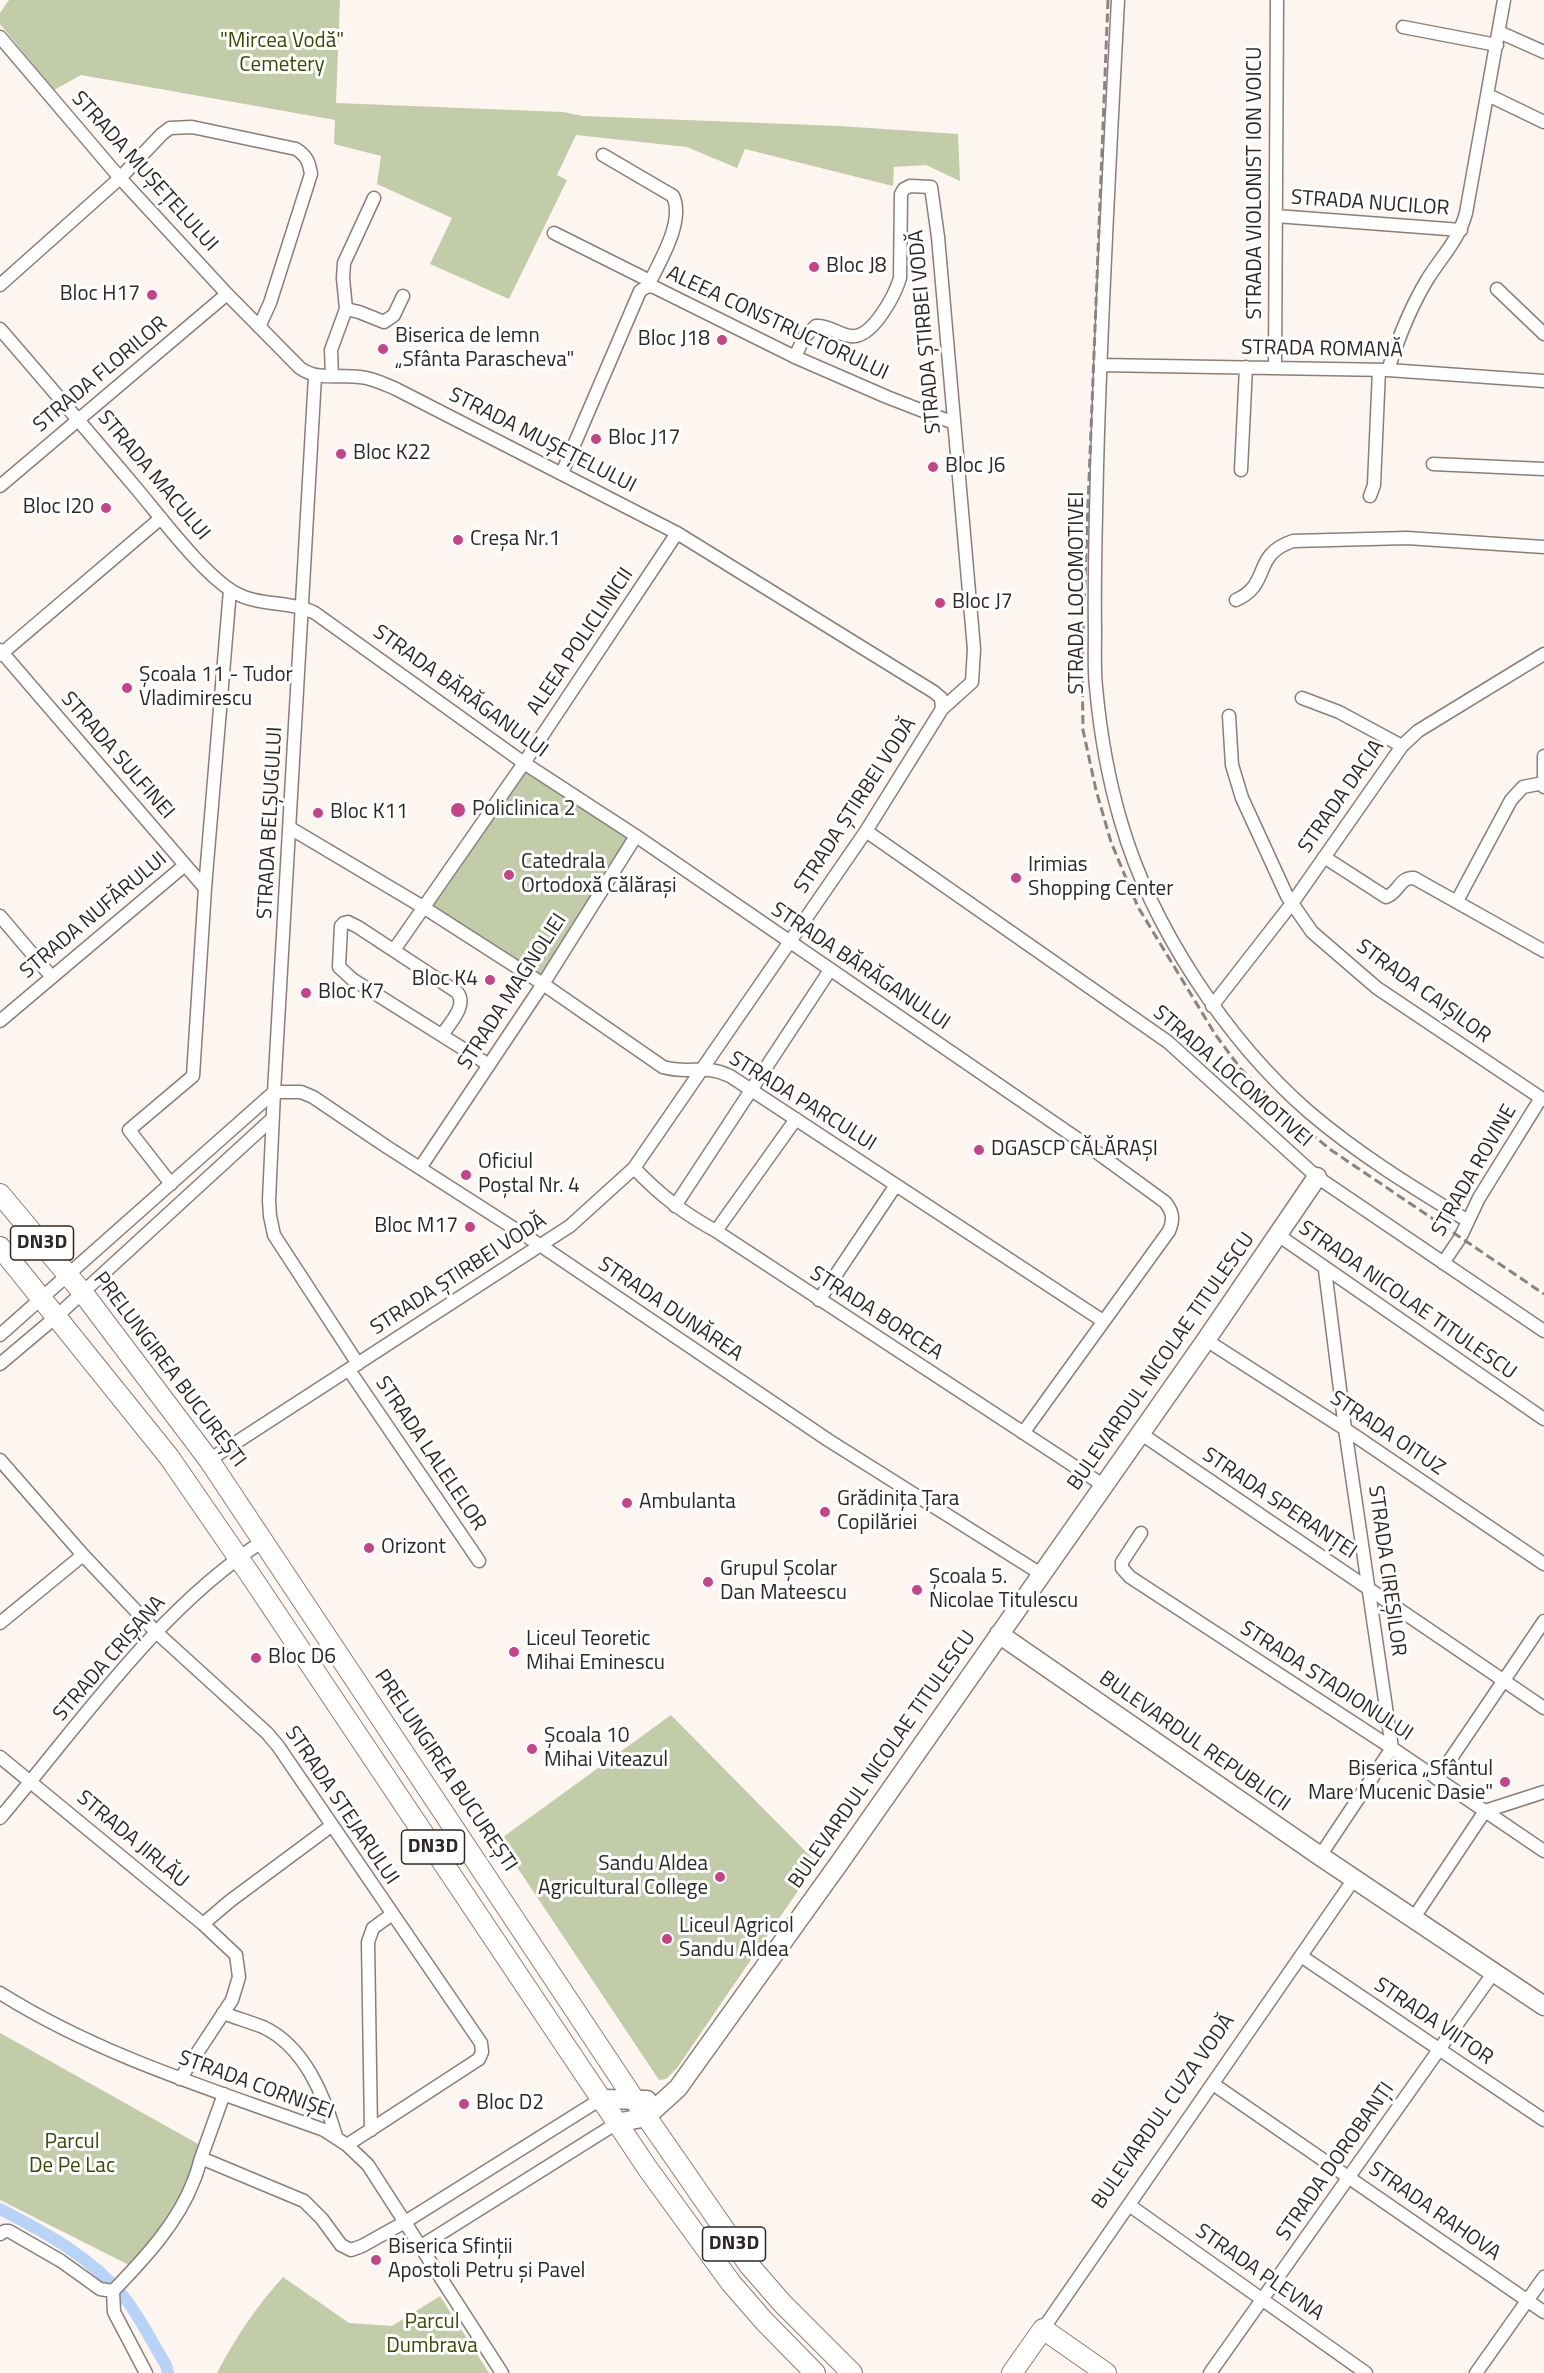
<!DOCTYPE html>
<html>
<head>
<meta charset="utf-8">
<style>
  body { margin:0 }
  canvas { display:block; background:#fdf5f0 }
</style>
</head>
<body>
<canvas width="1544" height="2373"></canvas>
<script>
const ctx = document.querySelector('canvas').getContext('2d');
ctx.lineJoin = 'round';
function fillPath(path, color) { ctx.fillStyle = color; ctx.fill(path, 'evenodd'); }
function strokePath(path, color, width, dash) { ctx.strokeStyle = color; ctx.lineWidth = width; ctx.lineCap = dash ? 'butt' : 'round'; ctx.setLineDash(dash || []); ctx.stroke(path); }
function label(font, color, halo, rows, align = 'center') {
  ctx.font = font + ' "Titillium Web",sans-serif'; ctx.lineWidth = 6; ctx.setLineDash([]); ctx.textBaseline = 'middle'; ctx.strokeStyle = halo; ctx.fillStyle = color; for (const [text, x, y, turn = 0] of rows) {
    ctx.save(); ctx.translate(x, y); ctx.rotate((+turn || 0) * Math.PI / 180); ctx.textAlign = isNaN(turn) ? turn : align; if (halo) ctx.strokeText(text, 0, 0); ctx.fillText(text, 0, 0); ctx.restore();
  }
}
fillPath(new Path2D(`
  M 9,0 L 340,0 L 336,103 L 563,112 L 583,116 L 840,126 L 958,134 L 960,181 L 926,165 L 894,167 L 893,186 L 745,149 L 737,168 L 687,147 L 576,135 L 557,175 L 567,180 L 509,299 L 430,264 L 452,218 L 377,184 L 381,156 L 334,144 L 335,120 L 81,75 L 54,90 L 0,24 L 0,13 Z
  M 524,763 L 636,836 L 543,984 L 423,907 Z
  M 671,1715 L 817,1863 L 677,2068 L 666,2079 L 659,2080 L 499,1840 Z
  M 0,2033 L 200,2145 L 192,2179 L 167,2221 L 131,2266 L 0,2200 Z
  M 283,2277 L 349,2323 L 392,2326 L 440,2296 L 489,2373 L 217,2373 C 236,2337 256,2307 283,2277 Z`), '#c2cca8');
strokePath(new Path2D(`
  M 0,2209 C 45,2232 92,2258 124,2297 C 140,2317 152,2343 166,2365 L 168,2373`), '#b7d3f7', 12);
const street = new Path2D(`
  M 1118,0 C 1110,156 1101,311 1097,467 C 1096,522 1094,577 1095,632 C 1095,650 1094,669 1096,687 C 1100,731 1108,778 1121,822 C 1151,926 1227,1041 1309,1112 C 1358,1154 1414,1188 1468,1221
  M 1403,27 L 1497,45
  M 1499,32 L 1544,52
  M 0,37 L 120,178 L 227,294 L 300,368 C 318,381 340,374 360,377 C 373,378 384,384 396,389 L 677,533 L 934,692 L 941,698 L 942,709
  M 1488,95 L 1544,122
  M 603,155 L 673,196 C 685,222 659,262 648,286
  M 1276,216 L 1461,230
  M 554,233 L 650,281
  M 0,285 L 120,178 L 162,134 L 170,128 L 192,127 L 296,149 C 307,156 309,162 311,174 L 270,303 L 259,327
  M 648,286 L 654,287 L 795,357 L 887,397 L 954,423
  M 1497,289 L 1544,334
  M 346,309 L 359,312 L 384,322 L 394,315 L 403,296
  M 0,329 C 46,382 91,435 136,488 C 162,519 200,570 232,591 C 257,607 289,600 315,613 L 524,763 L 636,836 L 1095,1151 L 1165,1202 C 1173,1212 1174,1219 1169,1231 L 1023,1433
  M 1100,365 L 1388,370 L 1544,381
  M 1275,367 L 1277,0
  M 1388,370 C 1398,339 1410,308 1427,280 C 1441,257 1459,240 1466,213 L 1504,0
  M 315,376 L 274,1092 L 301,1092 L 313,1097 L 387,1147 L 540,1245 L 828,1440 L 1041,1574
  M 332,376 L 331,350 L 346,309 L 343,278 L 344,263 L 374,198
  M 1433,464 L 1544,469
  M 1241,470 L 1246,367
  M 562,473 L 640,291 L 648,286
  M 0,486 L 227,294
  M 1370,496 L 1374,485 L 1379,370
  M 1236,600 C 1272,584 1251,555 1293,541 L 1407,538 L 1544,547
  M 0,650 L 205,888
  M 0,655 L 161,518
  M 1302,698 L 1339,712 L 1402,746
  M 1229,716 L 1232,765 L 1242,798 L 1287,896 L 1312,932 L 1377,988 L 1544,1100
  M 1544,756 L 1544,787
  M 290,828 L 423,907 L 543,984 L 663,1067 C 691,1075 702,1063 730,1076 L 1103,1321
  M 866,831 L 1168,1042 L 1317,1177 L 1544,1331
  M 1324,857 L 1386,897 C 1399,893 1399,877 1414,878 L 1544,951
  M 1457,901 L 1511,800 L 1523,787 L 1543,783
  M 0,916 L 51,976
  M 394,950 L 524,763 L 677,533
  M 1212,1006 L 1293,902 L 1402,746 L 1418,731 L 1544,654
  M 0,1021 L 185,865
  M 442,1035 C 450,1023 468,1005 457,992 L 358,927 L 348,922 L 344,923 L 341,926 L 339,967 L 352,979 L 489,1065
  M 420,1168 L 543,984 L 636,836
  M 634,1168 C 660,1195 683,1213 716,1231 L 1103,1485
  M 171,1184 L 129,1130 L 193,1076 L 205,888 L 230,590
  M 675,1206 L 830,970
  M 716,1231 L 796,1119
  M 1278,1235 L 1544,1419
  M 1443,1263 L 1460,1238 L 1479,1198 L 1541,1098
  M 819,1300 L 896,1185
  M 0,1335 L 274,1092 L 269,1200 L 270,1216 L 274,1235 L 358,1364
  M 1206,1340 L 1345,1429 L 1544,1564
  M 0,1364 L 57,1316 L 273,1118
  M 349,1370 L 479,1561
  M 1140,1433 L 1544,1708
  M 0,1460 L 83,1555 L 155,1631 L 267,1733 L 278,1746 L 481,2043 L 482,2052 L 479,2059 L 347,2145
  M 209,1460 L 570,1226 L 634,1168 L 866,831 L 942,709 L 972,682 L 974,649 L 938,237 L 931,187 L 910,186 L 904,189 L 901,194 L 900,278 C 895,295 872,339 851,336 C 838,335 830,325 816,326 L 804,337 L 795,357
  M 1141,1533 L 1122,1562 L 1122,1568 L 1130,1577 L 1392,1748 L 1544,1851
  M 0,1623 L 83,1555
  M 0,1757 L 203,1924 L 236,1955 L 239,1977 L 232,2000 L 180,2079
  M 1437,1779 L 1544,1621
  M 0,1818 C 81,1723 157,1610 263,1541
  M 1320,1856 L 1392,1748 L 1345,1429 L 1325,1270
  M 1413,1919 L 1485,1811 L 1544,1792
  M 203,1924 L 230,1901 L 331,1826
  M 1301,1956 L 1544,2120
  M 0,1993 C 100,2056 214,2090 324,2130 L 347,2145 L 368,2165 L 502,2373
  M 223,2013 C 236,2018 250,2022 263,2027 C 304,2046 324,2095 336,2136
  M 1213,2084 L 1544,2312
  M 224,2094 L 201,2158 L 304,2201 L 322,2219 L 341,2245 L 351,2250 L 362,2246 L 405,2222 L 601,2099
  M 371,2130 L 368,1942 L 373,1928 L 391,1915
  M 1129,2205 L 1366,2373
  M 0,2234 L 5,2231 L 9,2231 L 61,2261 L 100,2289 L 113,2291
  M 421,2246 L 617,2123
  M 1043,2329 L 1354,1879
  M 146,2373 L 114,2312 L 113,2291 C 144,2259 178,2223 194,2180 C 197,2173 199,2165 201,2158
  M 1210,2373 L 1494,1972
  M 1476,2373 L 1544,2277`);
const secondary = new Path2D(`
  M 999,1634 L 1320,1856 L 1544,2006
  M 601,2099 L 647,2100
  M 617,2123 L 646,2117 L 678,2088 L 840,1862 L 1206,1340 L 1317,1177`);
const primary = new Path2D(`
  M 0,1194 L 83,1293 L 209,1460 L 634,2099 L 749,2265 L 782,2303 L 852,2373
  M 0,1247 L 169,1457 L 251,1576 L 648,2169 L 731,2283 L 764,2321 L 815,2373
  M 1012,2373 L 1043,2329 L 1106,2373`);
strokePath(street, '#8b7e78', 15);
strokePath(secondary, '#8b7e78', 21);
strokePath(primary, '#8b7e78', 22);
strokePath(street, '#fff', 12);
strokePath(secondary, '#fff', 18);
strokePath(primary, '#fff', 20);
strokePath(new Path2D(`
  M 1108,0 L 1082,657 L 1083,730 L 1096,790 L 1111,842 L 1138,907 L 1215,1034 L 1240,1068 L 1280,1108 L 1331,1150 L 1544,1294`), '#8a8380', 3, [9, 4.5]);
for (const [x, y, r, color] of [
  [814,267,6,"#c74388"],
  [152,295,6,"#c74388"],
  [722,340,6,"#c74388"],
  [383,349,6,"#c74388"],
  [596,439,6,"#c74388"],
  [341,454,6,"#c74388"],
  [933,467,6,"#c74388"],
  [106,508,6,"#c74388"],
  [458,540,6,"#c74388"],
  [940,603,6,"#c74388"],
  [127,688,6,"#c74388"],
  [458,810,8,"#c74388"],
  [318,813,6,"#c74388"],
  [509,875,6,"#c74388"],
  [1016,878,6,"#c74388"],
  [490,980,6,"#c74388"],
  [306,993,6,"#c74388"],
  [979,1150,6,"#c74388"],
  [466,1175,6,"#c74388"],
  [470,1227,6,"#c74388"],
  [627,1503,6,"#c74388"],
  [825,1512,6,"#c74388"],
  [369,1548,6,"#c74388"],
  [708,1582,6,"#c74388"],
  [917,1590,6,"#c74388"],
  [514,1652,6,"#c74388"],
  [256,1658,6,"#c74388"],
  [532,1749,6,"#c74388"],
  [1505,1782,6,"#c74388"],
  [720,1877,6,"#c74388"],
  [667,1939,6,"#c74388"],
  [464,2104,6,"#c74388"],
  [376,2260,6,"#c74388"]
]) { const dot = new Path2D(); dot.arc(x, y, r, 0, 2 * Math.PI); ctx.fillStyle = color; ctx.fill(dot); strokePath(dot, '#fff', 2); }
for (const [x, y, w] of [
  [42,1243,63],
  [433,1847,63],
  [734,2244,63]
]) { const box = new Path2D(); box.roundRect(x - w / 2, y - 17, w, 34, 4.5); ctx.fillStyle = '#fff'; ctx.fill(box); strokePath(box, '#2d2826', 1.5); }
label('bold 20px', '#2d2826', null, [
  ["DN3D",42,1243],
  ["DN3D",433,1847],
  ["DN3D",734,2244]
]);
label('21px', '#3b4801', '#fff', [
  ["\"Mircea Vodă\"",282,42],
  ["Cemetery",282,66],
  ["Parcul",72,2143],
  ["De Pe Lac",72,2167],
  ["Parcul",432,2323],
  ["Dumbrava",432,2347]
]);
label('21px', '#2d2826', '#fff', [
  ["STRADA MUȘEȚELULUI",144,172,48],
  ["STRADA VIOLONIST ION VOICU",1256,183,-90],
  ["STRADA NUCILOR",1370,204,4],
  ["ALEEA CONSTRUCTORULUI",777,324,25],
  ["STRADA ȘTIRBEI VODĂ",926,332,-95],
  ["STRADA ROMANĂ",1322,350,1],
  ["STRADA FLORILOR",101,375,-40],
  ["STRADA MUȘEȚELULUI",542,441,27],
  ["STRADA MACULUI",153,476,50],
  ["STRADA LOCOMOTIVEI",1078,593,-90],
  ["ALEEA POLICLINICII",581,642,-56],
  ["STRADA BĂRĂGANULUI",460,692,36],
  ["STRADA SULFINEI",117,756,49],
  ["STRADA DACIA",1342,797,-55],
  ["STRADA ȘTIRBEI VODĂ",856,806,-57],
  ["STRADA BELȘUGULUI",271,823,-87],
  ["STRADA NUFĂRULUI",94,916,-40],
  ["STRADA BĂRĂGANULUI",860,967,34],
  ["STRADA MAGNOLIEI",513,992,-57],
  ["STRADA CAIȘILOR",1423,992,36],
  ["STRADA LOCOMOTIVEI",1232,1077,41],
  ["STRADA PARCULUI",802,1102,32],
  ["STRADA ROVINE",1475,1171,-60],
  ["STRADA ȘTIRBEI VODĂ",459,1275,-33],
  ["STRADA NICOLAE TITULESCU",1407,1301,35],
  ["STRADA DUNĂREA",670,1310,34],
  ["STRADA BORCEA",876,1314,33],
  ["BULEVARDUL NICOLAE TITULESCU",1162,1362,-55],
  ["PRELUNGIREA BUCUREȘTI",169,1370,53],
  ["STRADA OITUZ",1387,1434,34],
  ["STRADA LALELELOR",430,1454,56],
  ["STRADA SPERANȚEI",1279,1504,34],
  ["STRADA CIREȘILOR",1386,1571,82],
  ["STRADA CRIȘANA",110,1659,-49],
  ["STRADA STADIONULUI",1326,1682,33],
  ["BULEVARDUL REPUBLICII",1194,1742,35],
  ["BULEVARDUL NICOLAE TITULESCU",883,1760,-55],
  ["PRELUNGIREA BUCUREȘTI",445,1771,56],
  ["STRADA STEJARULUI",341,1806,56],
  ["STRADA JIRLĂU",132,1840,40],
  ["STRADA VIITOR",1433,2022,34],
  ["STRADA CORNIȘEI",256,2086,20],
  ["BULEVARDUL CUZA VODĂ",1164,2112,-55],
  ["STRADA DOROBANȚI",1336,2162,-55],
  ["STRADA RAHOVA",1434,2212,35],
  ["STRADA PLEVNA",1259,2273,35]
]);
label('21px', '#2d2826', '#fff', [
  ["Bloc J8",826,267],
  ["Bloc H17",140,295,"right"],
  ["Biserica de lemn",395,337],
  ["„Sfânta Parascheva\"",395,361],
  ["Bloc J18",710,340,"right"],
  ["Bloc J17",608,439],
  ["Bloc K22",353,454],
  ["Bloc J6",945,467],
  ["Bloc I20",94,508,"right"],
  ["Creșa Nr.1",470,540],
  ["Bloc J7",952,603],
  ["Școala 11 - Tudor",139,676],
  ["Vladimirescu",139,700],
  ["Policlinica 2",472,810],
  ["Bloc K11",330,813],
  ["Catedrala",521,863],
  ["Ortodoxă Călărași",521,887],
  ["Irimias",1028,866],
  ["Shopping Center",1028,890],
  ["Bloc K4",478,980,"right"],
  ["Bloc K7",318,993],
  ["DGASCP CĂLĂRAȘI",991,1150],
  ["Oficiul",478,1163],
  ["Poștal Nr. 4",478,1187],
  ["Bloc M17",458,1227,"right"],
  ["Grădinița Țara",837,1500],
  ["Copilăriei",837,1524],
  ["Ambulanta",639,1503],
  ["Orizont",381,1548],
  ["Grupul Școlar",720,1570],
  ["Dan Mateescu",720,1594],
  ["Școala 5.",929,1578],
  ["Nicolae Titulescu",929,1602],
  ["Liceul Teoretic",526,1640],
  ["Mihai Eminescu",526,1664],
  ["Bloc D6",268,1658],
  ["Școala 10",544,1737],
  ["Mihai Viteazul",544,1761],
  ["Biserica „Sfântul",1493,1770,"right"],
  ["Mare Mucenic Dasie\"",1493,1794,"right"],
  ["Sandu Aldea",708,1865,"right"],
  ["Agricultural College",708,1889,"right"],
  ["Liceul Agricol",679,1927],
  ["Sandu Aldea",679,1951],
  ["Bloc D2",476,2104],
  ["Biserica Sfinții",388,2248],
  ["Apostoli Petru și Pavel",388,2272]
], 'left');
</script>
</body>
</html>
